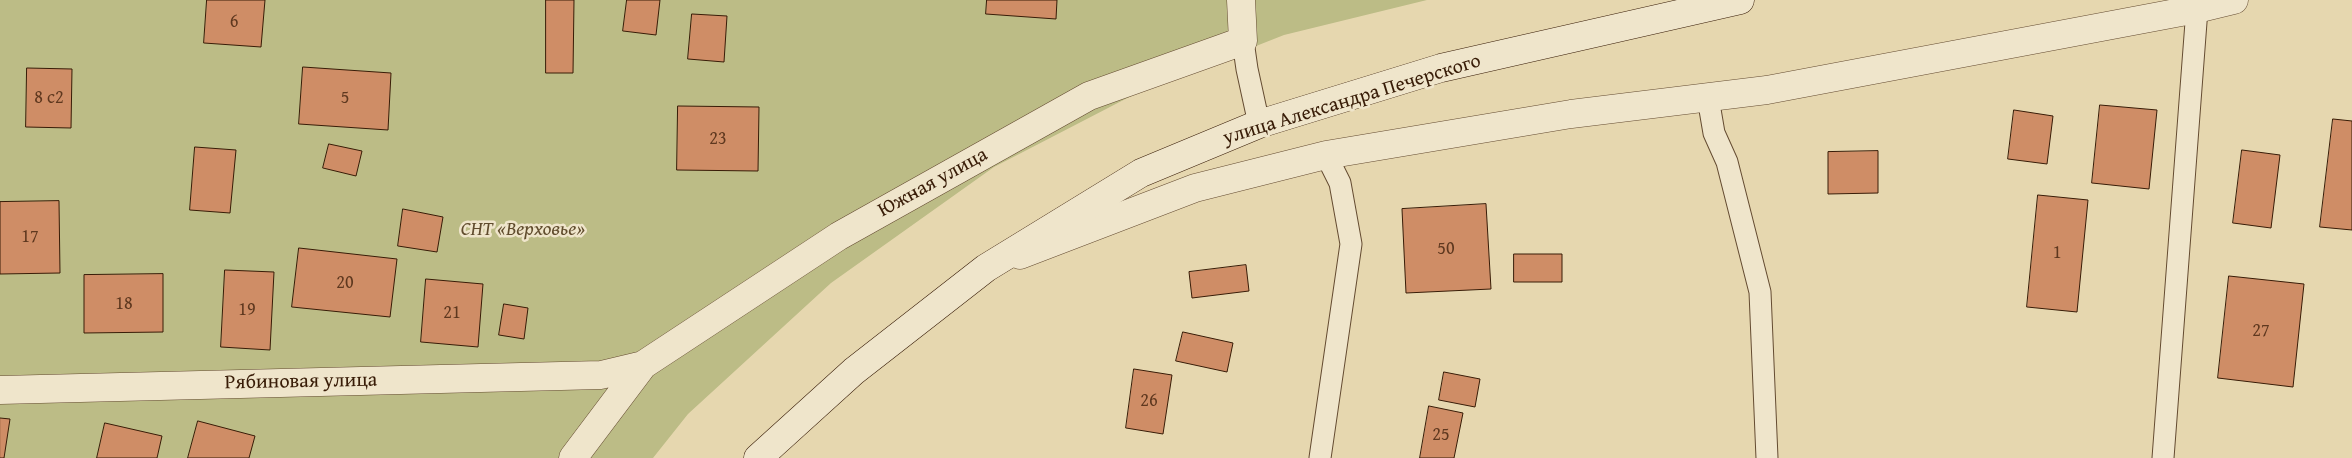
<!DOCTYPE html>
<html>
<head>
<meta charset="utf-8">
<style>
  body { margin:0 }
  canvas { display:block; background:#e6d7af }
</style>
</head>
<body>
<canvas width="2352" height="458"></canvas>
<script>
const ctx = document.querySelector('canvas').getContext('2d');
ctx.lineJoin = 'round';
function fillPath(path, color) { ctx.fillStyle = color; ctx.fill(path, 'evenodd'); }
function strokePath(path, color, width, dash) { ctx.strokeStyle = color; ctx.lineWidth = width; ctx.lineCap = dash ? 'butt' : 'round'; ctx.setLineDash(dash || []); ctx.stroke(path); }
function label(font, color, halo, rows, align = 'center') {
  ctx.font = font + ' "Gentium Book Plus",serif'; ctx.lineWidth = 5; ctx.setLineDash([]); ctx.textBaseline = 'middle'; ctx.strokeStyle = halo; ctx.fillStyle = color; for (const [text, x, y, turn = 0] of rows) {
    ctx.save(); ctx.translate(x, y); ctx.rotate((+turn || 0) * Math.PI / 180); ctx.textAlign = isNaN(turn) ? turn : align; if (halo) ctx.strokeText(text, 0, 0); ctx.fillText(text, 0, 0); ctx.restore();
  }
}
fillPath(new Path2D(`
  M 0,0 L 1427,0 L 1284,35 L 1137,93 L 994,167 L 831,283 L 688,414 L 653,458 L 0,458 Z`), '#bcbc86');
const building = new Path2D(`
  M 207,0 L 265,0 L 261,47 L 204,43 Z
  M 546,0 L 574,0 L 573,73 L 546,73 Z
  M 627,0 L 660,0 L 656,35 L 623,31 Z
  M 987,0 L 1057,0 L 1056,19 L 986,14 Z
  M 692,14 L 727,16 L 724,62 L 688,59 Z
  M 303,67 L 391,73 L 388,130 L 299,124 Z
  M 27,68 L 72,69 L 71,128 L 26,127 Z
  M 2100,105 L 2157,110 L 2149,189 L 2092,183 Z
  M 678,106 L 759,107 L 758,171 L 677,170 Z
  M 2014,110 L 2053,116 L 2047,164 L 2008,159 Z
  M 2333,119 L 2352,121 L 2352,230 L 2320,227 Z
  M 329,144 L 362,151 L 356,176 L 323,168 Z
  M 195,147 L 236,150 L 230,213 L 190,210 Z
  M 2242,150 L 2280,155 L 2271,228 L 2233,223 Z
  M 1878,151 L 1878,193 L 1828,194 L 1828,152 Z
  M 2038,195 L 2088,200 L 2077,312 L 2027,307 Z
  M 59,201 L 60,273 L 0,274 L 0,202 Z
  M 1486,204 L 1491,289 L 1406,293 L 1402,209 Z
  M 403,209 L 443,217 L 437,252 L 398,246 Z
  M 299,248 L 397,259 L 390,317 L 292,307 Z
  M 1514,254 L 1562,254 L 1562,282 L 1514,282 Z
  M 1246,265 L 1249,291 L 1192,298 L 1189,272 Z
  M 225,270 L 274,272 L 270,350 L 221,347 Z
  M 163,274 L 163,332 L 84,333 L 84,275 Z
  M 2229,276 L 2304,284 L 2293,387 L 2218,378 Z
  M 426,279 L 483,284 L 478,347 L 421,342 Z
  M 504,304 L 528,308 L 524,339 L 499,335 Z
  M 1183,332 L 1233,343 L 1227,372 L 1176,361 Z
  M 1134,369 L 1172,375 L 1163,434 L 1126,428 Z
  M 1444,372 L 1480,379 L 1475,407 L 1439,400 Z
  M 1429,406 L 1463,413 L 1454,458 L 1420,458 Z
  M 0,418 L 10,419 L 4,458 L 0,458 Z
  M 198,421 L 255,436 L 249,458 L 188,458 Z
  M 105,423 L 162,436 L 157,458 L 97,458 Z`);
fillPath(building, '#cf8d66');
strokePath(building, '#381c07', 1);
const service = new Path2D(`
  M 1243,41 L 1247,69 L 1259,124
  M 1708,98 L 1714,133 L 1727,162 L 1760,292 L 1767,458
  M 1320,458 L 1351,244 L 1340,183 L 1326,155
  M 2163,458 L 2197,9`);
const minor = new Path2D(`
  M 1020,255 L 1195,188 L 1326,155 L 1571,114 L 1767,90 L 2197,9 L 2234,0
  M 0,390 L 601,375 L 643,365 L 839,236 L 1089,96 L 1243,41 L 1241,0
  M 573,458 L 643,365`);
const secondary = new Path2D(`
  M 758,458 L 854,371 L 986,268 L 1141,173 L 1259,124 L 1441,68 L 1740,0`);
strokePath(service, '#644b31', 23);
strokePath(minor, '#644b31', 29);
strokePath(secondary, '#381c07', 29);
strokePath(service, '#efe5cb', 21);
strokePath(minor, '#efe5cb', 28);
strokePath(secondary, '#efe5cb', 28);
label('18px', '#5e381f', null, [
  ["6",234,22],
  ["8 с2",49,98],
  ["5",345,98],
  ["23",718,139],
  ["17",30,237],
  ["50",1446,249],
  ["1",2057,253],
  ["20",345,283],
  ["18",124,304],
  ["19",247,310],
  ["21",452,313],
  ["27",2261,331],
  ["26",1149,401],
  ["25",1441,435]
]);
label('20px', '#381c07', '#efe5cb', [
  ["улица Александра Печерского",1352,100,-17],
  ["Южная улица",933,183,-29],
  ["Рябиновая улица",301,382,-1]
]);
label('italic 20px', '#604c2d', '#efe5cb', [
  ["СНТ «Верховье»",523,230]
]);
</script>
</body>
</html>
